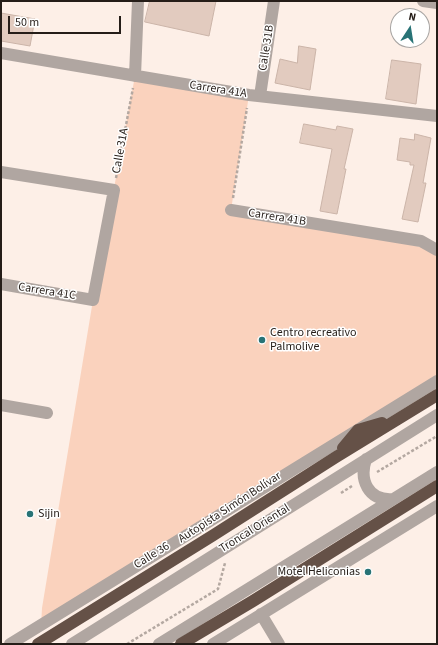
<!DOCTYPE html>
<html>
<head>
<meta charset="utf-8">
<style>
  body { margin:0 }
  #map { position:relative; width:438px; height:645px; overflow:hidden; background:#fdefe7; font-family:"Source Sans 3",sans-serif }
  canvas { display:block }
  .frame { position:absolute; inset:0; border:2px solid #251d18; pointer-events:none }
  .north { position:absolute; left:390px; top:8px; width:40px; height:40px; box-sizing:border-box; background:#fff; border:1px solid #a8a5a3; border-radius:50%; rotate:12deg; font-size:11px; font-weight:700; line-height:16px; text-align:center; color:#251d18 }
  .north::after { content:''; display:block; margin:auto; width:14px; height:18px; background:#287376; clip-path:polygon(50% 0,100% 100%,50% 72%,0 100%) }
  .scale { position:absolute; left:8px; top:16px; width:113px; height:18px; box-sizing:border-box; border:2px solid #251d18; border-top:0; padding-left:5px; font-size:12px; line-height:14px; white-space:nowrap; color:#251d18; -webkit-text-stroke:3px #fff; paint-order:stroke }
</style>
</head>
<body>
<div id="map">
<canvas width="438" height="645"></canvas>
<div class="frame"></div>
<div class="north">N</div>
<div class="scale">50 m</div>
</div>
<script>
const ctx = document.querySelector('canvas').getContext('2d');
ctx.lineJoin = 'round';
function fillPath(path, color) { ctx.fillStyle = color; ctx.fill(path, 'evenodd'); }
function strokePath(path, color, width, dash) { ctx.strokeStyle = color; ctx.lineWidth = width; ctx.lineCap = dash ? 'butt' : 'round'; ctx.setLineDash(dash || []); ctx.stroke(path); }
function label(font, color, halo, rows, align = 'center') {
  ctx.font = font + ' "Source Sans 3",sans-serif'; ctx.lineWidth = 3; ctx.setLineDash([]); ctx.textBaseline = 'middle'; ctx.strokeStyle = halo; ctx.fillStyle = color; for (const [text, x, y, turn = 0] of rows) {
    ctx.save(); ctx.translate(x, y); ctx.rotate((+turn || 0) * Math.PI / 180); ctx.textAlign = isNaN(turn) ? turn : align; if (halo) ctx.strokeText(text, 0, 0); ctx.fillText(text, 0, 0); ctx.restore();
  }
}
fillPath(new Path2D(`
  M 135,76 L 249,95 L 231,210 L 437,250 L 437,381 L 41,626 L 42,608 L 93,300 Z`), '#fad2bd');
const building = new Path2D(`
  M 150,1 L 216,1 L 209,36 L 145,22 Z
  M 1,13 L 35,19 L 30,46 L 1,41 Z
  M 299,46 L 316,49 L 310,90 L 275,83 L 280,59 L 297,63 Z
  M 392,60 L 421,64 L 416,104 L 386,99 Z
  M 304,124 L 336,130 L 337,126 L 353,129 L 344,169 L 346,169 L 337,214 L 320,211 L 332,149 L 300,143 Z
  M 415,134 L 431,138 L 423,183 L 426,183 L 418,222 L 402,219 L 414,165 L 410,165 L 410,162 L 397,160 L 400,138 L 414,140 Z`);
fillPath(building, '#e2cbbf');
strokePath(building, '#cbb4a8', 1);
strokePath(new Path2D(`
  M 116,178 L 133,88
  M 233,198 L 247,108
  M 377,472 L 437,436
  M 341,493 L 352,486
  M 127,644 L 218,589 L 225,563`), '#b4a8a1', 2.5, [3, 2]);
strokePath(new Path2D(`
  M 423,1 L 437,3
  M 1,53 L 249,95 L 437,116
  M 135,76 L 138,1
  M 260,96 L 274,1
  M 1,172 L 114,190 L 93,300 L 1,284
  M 231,210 L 421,241 L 437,250
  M 1,405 L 47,413
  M 366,459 C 359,480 368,501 393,499
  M 261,614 L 279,644
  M 10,644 L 437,381
  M 72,644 L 437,415
  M 159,644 L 437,472
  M 213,644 L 437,506`), '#b0a6a1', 12);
strokePath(new Path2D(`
  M 343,448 L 358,430 L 382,423
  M 38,644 L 212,536 L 336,457 L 437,395
  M 181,644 L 253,601 L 437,486`), '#655147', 12);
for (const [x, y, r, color] of [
  [262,340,4,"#287376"],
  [30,514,4,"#287376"],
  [368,572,4,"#287376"]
]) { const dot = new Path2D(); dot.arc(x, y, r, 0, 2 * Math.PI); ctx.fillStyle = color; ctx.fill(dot); strokePath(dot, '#fff', 1.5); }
label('12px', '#251d18', '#fff', [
  ["Calle 31B",267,48,-81],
  ["Carrera 41A",218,90,9],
  ["Calle 31A",121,151,-80],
  ["Carrera 41B",277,218,9],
  ["Carrera 41C",47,292,9],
  ["Autopista Simón Bolívar",230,508,-33],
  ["Troncal Oriental",255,529,-32],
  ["Calle 36",152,556,-32]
]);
label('12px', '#251d18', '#fff', [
  ["Centro recreativo",270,333],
  ["Palmolive",270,347],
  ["Sijin",38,514],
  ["Motel Heliconias",360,572,"right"]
], 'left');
</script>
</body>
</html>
